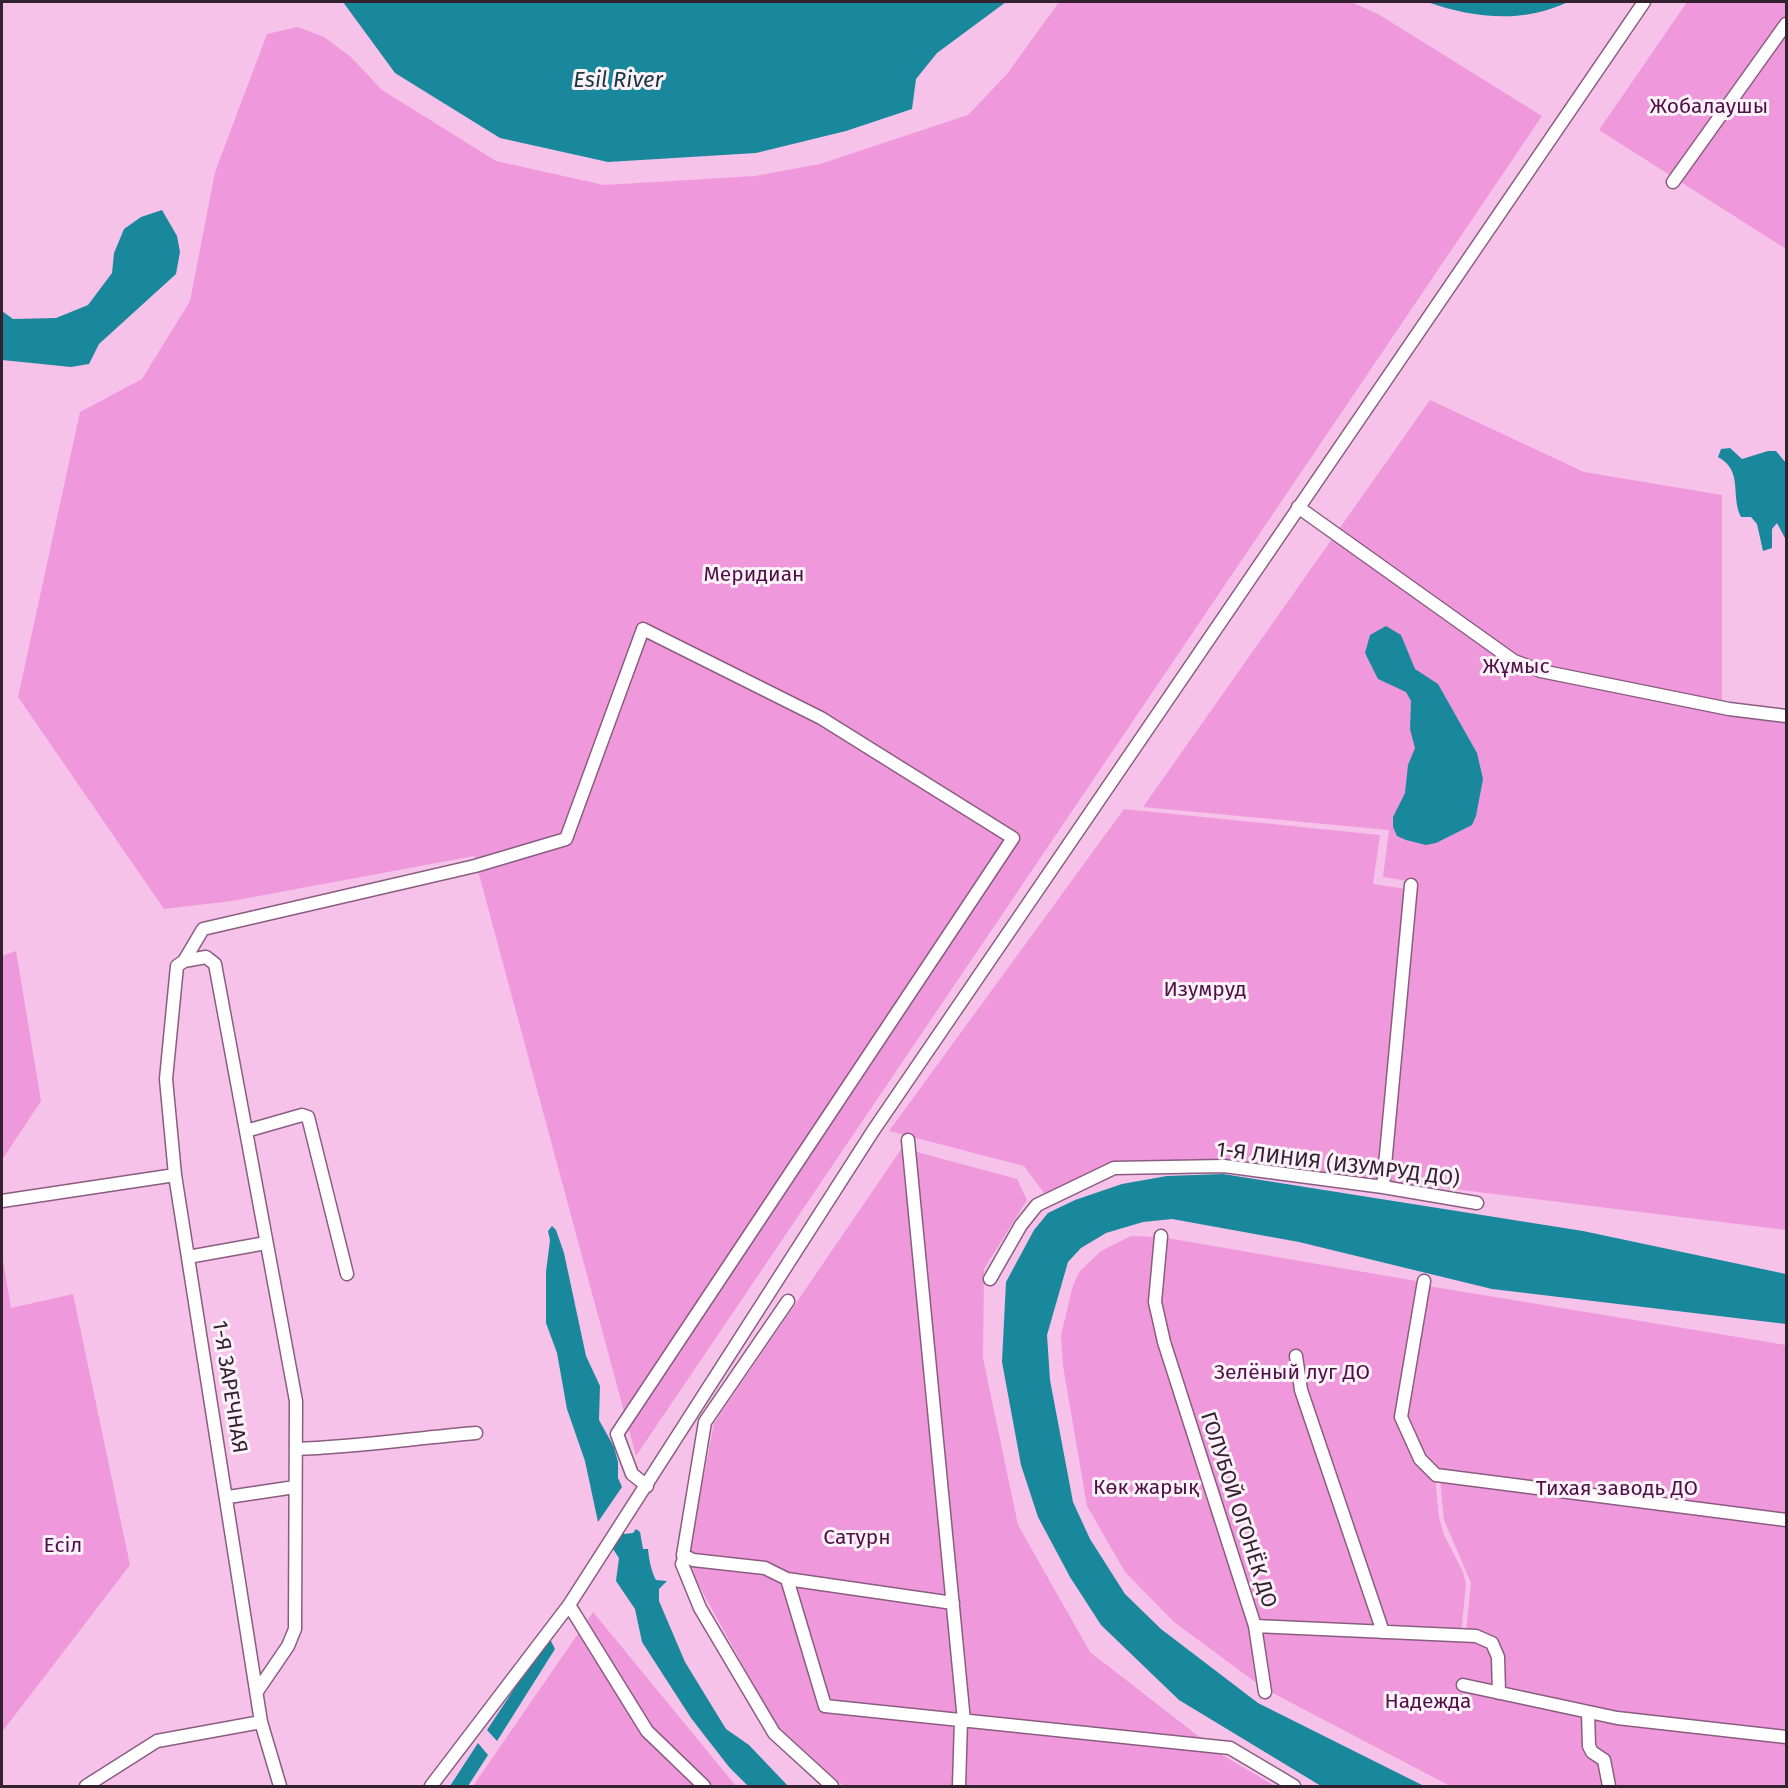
<!DOCTYPE html>
<html>
<head>
<meta charset="utf-8">
<style>
  body { margin:0 }
  #map { position:relative; width:1788px; height:1788px; overflow:hidden; background:#f6c2e9; font-family:"Fira Sans",sans-serif }
  canvas { display:block }
  .frame { position:absolute; inset:0; border:3px solid #342130; pointer-events:none }
</style>
</head>
<body>
<div id="map">
<canvas width="1788" height="1788"></canvas>
<div class="frame"></div>
</div>
<script>
const ctx = document.querySelector('canvas').getContext('2d');
ctx.lineJoin = 'round';
function fillPath(path, color) { ctx.fillStyle = color; ctx.fill(path, 'evenodd'); }
function strokePath(path, color, width, dash) { ctx.strokeStyle = color; ctx.lineWidth = width; ctx.lineCap = dash ? 'butt' : 'round'; ctx.setLineDash(dash || []); ctx.stroke(path); }
function label(font, color, halo, rows, align = 'center') {
  ctx.font = font + ' "Fira Sans",sans-serif'; ctx.lineWidth = 6; ctx.setLineDash([]); ctx.textBaseline = 'middle'; ctx.strokeStyle = halo; ctx.fillStyle = color; for (const [text, x, y, turn = 0] of rows) {
    ctx.save(); ctx.translate(x, y); ctx.rotate((+turn || 0) * Math.PI / 180); ctx.textAlign = isNaN(turn) ? turn : align; if (halo) ctx.strokeText(text, 0, 0); ctx.fillText(text, 0, 0); ctx.restore();
  }
}
fillPath(new Path2D(`
  M 1059,2 L 1351,2 L 1378,14 L 1542,116 L 636,1456 L 474,856 L 232,901 L 164,909 L 18,697 L 80,412 L 142,379 L 190,301 L 215,172 L 267,34 L 298,27 L 324,37 L 351,57 L 382,90 L 496,161 L 604,185 L 755,176 L 820,164 L 968,115 L 1007,74 Z
  M 1687,2 L 1786,2 L 1786,249 L 1599,130 Z
  M 1430,400 L 1584,472 L 1722,495 L 1722,714 L 1786,722 L 1786,1230 L 1381,1180 L 1414,882 L 1383,877 L 1389,830 L 1143,807 Z
  M 1124,809 L 1380,835 L 1373,884 L 1406,889 L 1377,1179 L 1228,1162 L 1113,1165 L 1047,1197 L 1024,1166 L 889,1131 Z
  M 16,951 L 41,1101 L 2,1160 L 2,956 Z
  M 902,1148 L 1017,1179 L 1027,1200 L 984,1269 L 983,1358 L 1018,1525 L 1090,1652 L 1224,1756 L 1275,1786 L 843,1786 L 776,1725 L 693,1575 L 690,1548 L 714,1423 Z
  M 1131,1236 L 1158,1237 L 1153,1303 L 1253,1626 L 1262,1687 L 1174,1622 L 1125,1572 L 1087,1506 L 1063,1366 L 1061,1335 L 1073,1285 L 1080,1271 L 1101,1251 Z
  M 1161,1237 L 1422,1282 L 1398,1416 L 1435,1476 L 1439,1517 L 1444,1535 L 1463,1572 L 1466,1584 L 1461,1634 L 1257,1623 L 1157,1302 Z
  M 2,1254 L 11,1308 L 73,1294 L 130,1565 L 2,1732 Z
  M 1428,1286 L 1786,1345 L 1786,1734 L 1611,1714 L 1503,1690 L 1502,1657 L 1466,1632 L 1471,1583 L 1444,1520 L 1440,1479 L 1423,1457 L 1405,1417 Z
  M 593,1612 L 736,1786 L 473,1786 Z
  M 1258,1628 L 1474,1639 L 1488,1646 L 1494,1657 L 1495,1696 L 1786,1741 L 1786,1786 L 1450,1786 L 1267,1690 Z`), '#ef99dc');
fillPath(new Path2D(`
  M 343,2 L 1006,2 L 937,53 L 916,79 L 912,109 L 846,131 L 756,153 L 608,162 L 500,138 L 395,73 Z
  M 1427,2 L 1568,2 C 1521,24 1474,18 1427,2 Z
  M 162,210 L 177,236 L 180,252 L 176,274 L 99,344 L 89,364 L 71,367 L 2,360 L 2,311 L 13,319 L 56,318 L 88,305 L 112,273 L 114,253 L 124,229 L 141,217 Z
  M 1730,448 L 1742,459 L 1768,451 L 1776,451 L 1786,463 L 1786,540 L 1777,523 L 1772,529 L 1772,548 L 1763,551 L 1757,524 L 1751,517 L 1741,517 C 1730,496 1744,471 1718,457 L 1721,449 Z
  M 1386,626 L 1401,635 L 1415,669 L 1438,684 L 1477,753 L 1483,779 L 1476,816 L 1472,825 L 1436,843 L 1426,845 L 1406,840 L 1397,836 L 1393,827 L 1393,817 L 1405,793 L 1408,765 L 1415,748 L 1410,729 L 1411,701 L 1406,692 L 1378,679 L 1365,653 L 1370,635 Z
  M 1223,1174 L 1583,1231 L 1786,1274 L 1786,1324 L 1492,1289 L 1299,1242 L 1172,1219 L 1143,1222 L 1106,1233 L 1081,1248 L 1068,1262 L 1047,1335 L 1050,1380 L 1073,1502 L 1090,1539 L 1125,1594 L 1161,1629 L 1258,1703 L 1424,1786 L 1321,1786 L 1179,1700 L 1101,1625 L 1070,1577 L 1038,1517 L 1021,1465 L 1002,1362 L 1006,1282 L 1034,1230 L 1048,1213 L 1075,1200 L 1122,1184 L 1167,1176 Z
  M 552,1226 L 556,1230 L 564,1253 L 586,1356 L 600,1386 L 599,1420 L 614,1447 L 618,1462 L 618,1478 L 622,1487 L 598,1522 L 585,1461 L 567,1409 L 557,1353 L 546,1323 L 546,1272 L 550,1240 L 548,1231 Z
  M 636,1529 L 640,1532 L 643,1549 L 648,1549 C 649,1559 651,1571 656,1580 L 667,1581 L 659,1589 L 659,1601 L 685,1662 L 726,1729 L 749,1745 L 788,1786 L 748,1786 L 729,1767 L 691,1718 L 642,1642 L 635,1609 L 616,1581 L 619,1558 L 611,1546 L 621,1530 L 624,1534 L 633,1533 Z
  M 550,1639 L 555,1649 L 497,1741 L 487,1730 L 542,1647 Z
  M 478,1743 L 488,1755 L 468,1786 L 450,1786 Z`), '#19889d');
const minor = new Path2D(`
  M 1673,182 L 1786,24
  M 1298,507 L 1514,661 L 1541,671 L 1729,709 L 1786,716
  M 184,961 L 206,957 L 215,964 L 296,1401 L 295,1629 L 288,1646 L 258,1690
  M 246,1131 L 302,1115 L 308,1117 L 347,1274
  M 908,1140 L 964,1721
  M 1383,1187 L 1411,885
  M 2,1201 L 175,1175
  M 1161,1236 L 1155,1302 L 1164,1342 L 1255,1626 L 1265,1692
  M 188,1257 L 266,1243
  M 990,1279 L 1021,1225 L 1037,1205 L 1114,1168 L 1224,1166 L 1383,1187 L 1477,1203
  M 1424,1281 L 1401,1417 L 1420,1459 L 1436,1475 L 1786,1520
  M 788,1301 L 705,1422 L 683,1555 L 693,1560 L 765,1568 L 787,1579 L 953,1603
  M 1296,1356 L 1301,1390 L 1383,1632
  M 296,1449 C 356,1447 416,1438 476,1433
  M 228,1497 L 295,1487
  M 685,1556 L 682,1564 L 700,1608 L 774,1733 L 832,1786
  M 787,1579 L 825,1706 L 1230,1748 L 1294,1786
  M 569,1605 L 647,1731 L 704,1786
  M 1255,1626 L 1476,1636 L 1492,1643 L 1498,1657 L 1499,1693
  M 1463,1685 L 1617,1718 L 1786,1737
  M 1588,1712 L 1589,1746 L 1592,1752 L 1604,1760 L 1609,1786
  M 86,1786 L 157,1741 L 261,1722
  M 280,1786 L 261,1722 L 175,1175 L 166,1079 L 177,966 L 184,961 L 203,929 L 475,866 L 566,839 L 643,629 L 821,718 L 1013,838 L 617,1434 L 632,1474 L 647,1486
  M 431,1786 L 569,1605 L 873,1131 L 1644,2
  M 959,1786 L 961,1720`);
strokePath(minor, '#8a5d80', 15);
strokePath(minor, '#fff', 12);
label('21px', '#4f1046', '#fdf2fa', [
  ["Жобалаушы",1709,107],
  ["Меридиан",754,575],
  ["Жұмыс",1516,667],
  ["Изумруд",1205,990],
  ["Зелёный луг ДО",1292,1373],
  ["Көк жарық",1146,1488],
  ["Тихая заводь ДО",1617,1489],
  ["Сатурн",857,1538],
  ["Есіл",63,1546],
  ["Надежда",1428,1702]
]);
label('21px', '#342130', '#fdf2fa', [
  ["1-Я ЛИНИЯ (ИЗУМРУД ДО)",1338,1165,7],
  ["1-Я ЗАРЕЧНАЯ",229,1387,81],
  ["ГОЛУБОЙ ОГОНЁК ДО",1238,1510,72]
]);
label('italic 22px', '#1a383f', '#fdf2fa', [
  ["Esil River",618,81]
]);
</script>
</body>
</html>
